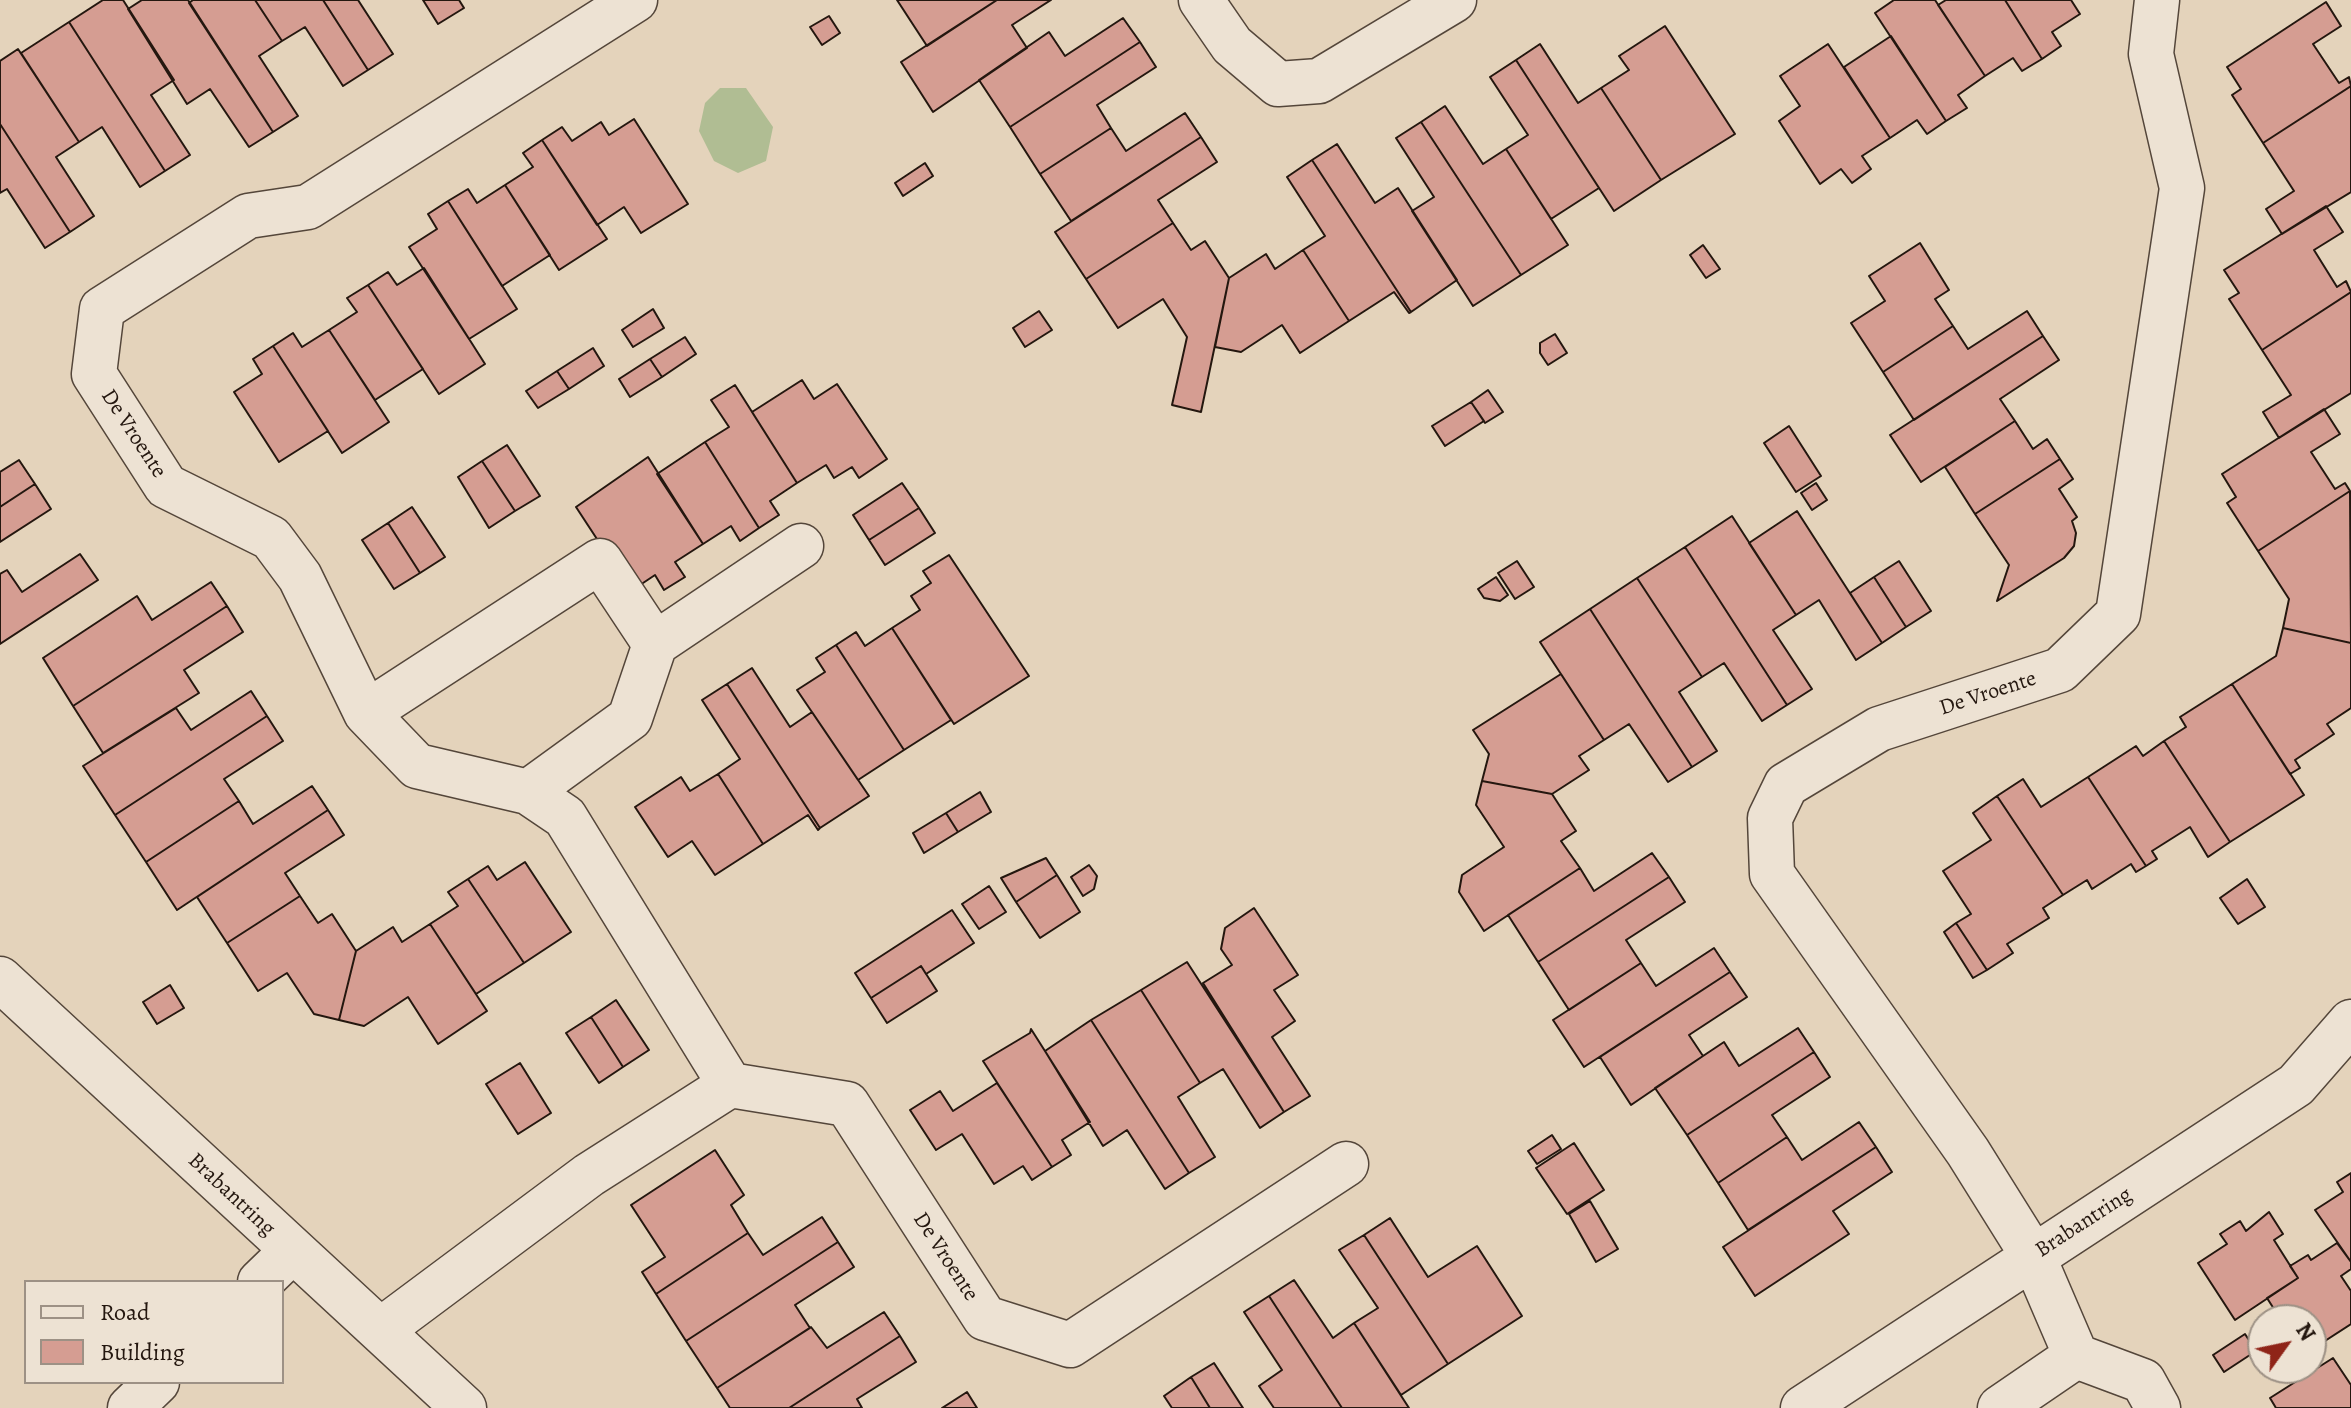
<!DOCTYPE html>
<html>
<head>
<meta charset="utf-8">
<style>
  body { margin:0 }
  #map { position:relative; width:2351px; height:1408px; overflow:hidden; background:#e4d3bb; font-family:Alegreya,serif }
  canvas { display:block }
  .legend { position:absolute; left:24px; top:1280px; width:260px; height:104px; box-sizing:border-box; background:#ede2d3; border:2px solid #9d9185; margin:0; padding:10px 14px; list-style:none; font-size:24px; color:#24170f }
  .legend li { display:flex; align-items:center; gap:16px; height:40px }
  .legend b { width:40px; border:2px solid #9d9185 }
  .north { position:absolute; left:2247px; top:1304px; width:80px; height:80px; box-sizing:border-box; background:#ede2d3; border:2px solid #9d9185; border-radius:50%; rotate:57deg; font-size:22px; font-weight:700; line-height:32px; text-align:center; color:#24170f }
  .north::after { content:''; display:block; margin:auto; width:28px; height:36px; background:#8f2418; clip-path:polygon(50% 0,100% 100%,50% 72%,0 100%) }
</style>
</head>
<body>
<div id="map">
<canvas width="2351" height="1408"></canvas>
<ul class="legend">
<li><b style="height:10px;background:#ede2d3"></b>Road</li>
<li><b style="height:22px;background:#d59d92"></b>Building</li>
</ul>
<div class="north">N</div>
</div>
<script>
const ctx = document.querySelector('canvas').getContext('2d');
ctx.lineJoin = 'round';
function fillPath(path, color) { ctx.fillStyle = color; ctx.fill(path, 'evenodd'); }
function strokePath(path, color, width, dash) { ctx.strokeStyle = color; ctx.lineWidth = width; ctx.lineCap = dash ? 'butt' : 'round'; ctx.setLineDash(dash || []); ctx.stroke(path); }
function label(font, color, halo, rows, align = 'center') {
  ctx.font = font + ' Alegreya,serif'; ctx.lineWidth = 6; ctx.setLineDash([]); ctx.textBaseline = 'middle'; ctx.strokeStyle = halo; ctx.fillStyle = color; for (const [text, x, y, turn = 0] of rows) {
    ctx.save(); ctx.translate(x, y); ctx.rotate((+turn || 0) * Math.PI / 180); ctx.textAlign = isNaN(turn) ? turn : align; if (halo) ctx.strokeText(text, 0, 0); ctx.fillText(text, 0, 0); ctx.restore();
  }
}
fillPath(new Path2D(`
  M 720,88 L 746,88 L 773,127 L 766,161 L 738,173 L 714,161 L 699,131 L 705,103 Z`), '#b0bd93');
const building = new Path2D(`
  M 103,0 L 123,0 L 174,80 L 151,95 L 190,155 L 165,171 L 69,22 Z
  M 142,0 L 188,0 L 273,132 L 249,147 L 210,89 L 187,104 L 128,9 Z
  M 193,0 L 255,0 L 282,41 L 259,56 L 298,116 L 273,132 L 189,3 Z
  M 255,0 L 323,0 L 368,70 L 343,86 L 305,27 L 282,41 Z
  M 323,0 L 358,0 L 393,54 L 368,70 Z
  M 423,0 L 459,0 L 464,8 L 438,24 Z
  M 897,0 L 997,0 L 927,46 Z
  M 997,0 L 1051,0 L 1012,25 L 1027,48 L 933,112 L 901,62 Z
  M 1894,0 L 1935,0 L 1985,76 L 1958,95 L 1967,108 L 1946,121 L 1875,13 Z
  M 1946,0 L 2005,0 L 2042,59 L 2022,71 L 2013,58 L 1985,76 L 1938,5 Z
  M 2005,0 L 2071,0 L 2080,14 L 2052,32 L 2061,46 L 2042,59 Z
  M 2326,2 L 2341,26 L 2313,44 L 2339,83 L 2349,77 L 2351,86 L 2263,143 L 2232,95 L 2241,89 L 2227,67 Z
  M 829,16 L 840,33 L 822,45 L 810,27 Z
  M 1123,18 L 1140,42 L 1010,127 L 979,80 L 1049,32 L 1065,56 Z
  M 69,22 L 165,171 L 140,187 L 102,127 L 79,142 L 21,53 Z
  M 1665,26 L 1735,134 L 1661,180 L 1601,88 L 1629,70 L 1619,56 Z
  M 1891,36 L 1946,121 L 1927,134 L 1917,120 L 1890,138 L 1844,67 Z
  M 1140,42 L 1156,67 L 1097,105 L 1111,128 L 1040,174 L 1010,127 Z
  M 1540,44 L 1578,103 L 1601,88 L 1661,180 L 1614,211 L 1516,60 Z
  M 1828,44 L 1890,138 L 1862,156 L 1871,169 L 1852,183 L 1841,169 L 1820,184 L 1779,121 L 1800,106 L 1780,76 Z
  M 18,49 L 79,142 L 56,157 L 94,216 L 70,232 L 0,124 L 0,61 Z
  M 1516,60 L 1599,188 L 1551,219 L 1506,149 L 1528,135 L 1490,77 Z
  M 2351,86 L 2351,192 L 2282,234 L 2266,209 L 2294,191 L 2263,143 Z
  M 1445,106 L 1483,164 L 1506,149 L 1568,245 L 1521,275 L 1421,122 Z
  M 1185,113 L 1201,137 L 1071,221 L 1040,174 L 1111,128 L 1126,151 Z
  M 634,119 L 688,204 L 641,233 L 624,207 L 597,225 L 542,140 L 562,127 L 572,141 L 601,122 L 609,135 Z
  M 1421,122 L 1521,275 L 1473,306 L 1412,211 L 1434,197 L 1396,138 Z
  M 0,124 L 70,232 L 45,248 L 7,189 L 0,193 Z
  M 1201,137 L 1217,162 L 1158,200 L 1173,223 L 1086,279 L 1055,232 Z
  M 542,140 L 607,239 L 559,270 L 505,185 L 533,167 L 523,153 Z
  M 1337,144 L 1375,203 L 1398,188 L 1457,280 L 1411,312 L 1312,160 Z
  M 1312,160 L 1411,312 L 1409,313 L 1394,292 L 1349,321 L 1303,250 L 1325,236 L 1287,177 Z
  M 925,163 L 933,176 L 903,196 L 895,183 Z
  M 505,185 L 550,255 L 502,286 L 448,201 L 468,189 L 477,203 Z
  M 448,201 L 517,309 L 469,339 L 409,247 L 437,229 L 428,214 Z
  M 2326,206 L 2343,232 L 2314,250 L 2337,287 L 2346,281 L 2351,292 L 2262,350 L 2229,299 L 2239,293 L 2224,270 Z
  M 1173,223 L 1191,250 L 1205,241 L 1229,278 L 1201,412 L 1172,405 L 1187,337 L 1163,299 L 1118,328 L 1086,279 Z
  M 1920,243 L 1949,290 L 1935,299 L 1953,326 L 1883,372 L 1851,323 L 1885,301 L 1869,276 Z
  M 1703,245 L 1720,269 L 1706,278 L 1690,255 Z
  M 1303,250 L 1349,321 L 1300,353 L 1282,325 L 1241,352 L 1215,347 L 1229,278 L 1266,254 L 1275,269 Z
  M 424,268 L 485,364 L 439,394 L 368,285 L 388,272 L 397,285 Z
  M 368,285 L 423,369 L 375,400 L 329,330 L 357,312 L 347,298 Z
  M 2351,292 L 2351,393 L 2279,438 L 2263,412 L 2291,395 L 2262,350 Z
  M 653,309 L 664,328 L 633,347 L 622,330 Z
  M 1039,311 L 1052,330 L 1025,347 L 1013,328 Z
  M 2027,311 L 2043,336 L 1914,420 L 1883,372 L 1953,326 L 1968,349 Z
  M 329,330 L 389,422 L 342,453 L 273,346 L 293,333 L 302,347 Z
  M 1555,334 L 1567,353 L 1548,365 L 1540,353 L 1540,343 Z
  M 2043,336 L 2059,360 L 2000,399 L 2015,421 L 1921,482 L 1890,435 Z
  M 685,337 L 696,354 L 662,377 L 650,359 Z
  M 273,346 L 328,431 L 279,462 L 234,392 L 262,374 L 253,359 Z
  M 593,348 L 604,366 L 569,389 L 557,371 Z
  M 650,359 L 662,377 L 630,397 L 619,379 Z
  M 557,371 L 569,389 L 538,408 L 526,391 Z
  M 802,380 L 814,399 L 837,384 L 887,459 L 859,478 L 852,467 L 834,478 L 826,465 L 797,483 L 752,412 Z
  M 735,385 L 797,483 L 770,501 L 779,515 L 759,528 L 705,442 L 729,427 L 711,400 Z
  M 1488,390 L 1503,412 L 1485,423 L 1471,402 Z
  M 1471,402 L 1484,421 L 1445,446 L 1432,426 Z
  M 2324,409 L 2340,434 L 2311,452 L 2335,489 L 2345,483 L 2350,491 L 2258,551 L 2227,503 L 2236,497 L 2222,474 Z
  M 2015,421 L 2033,449 L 2047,439 L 2060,459 L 1975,514 L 1945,467 Z
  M 1789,426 L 1821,476 L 1796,492 L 1764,443 Z
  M 705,442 L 759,528 L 740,541 L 731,526 L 703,544 L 657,474 Z
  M 507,445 L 540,496 L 515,511 L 482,461 Z
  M 648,457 L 703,544 L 675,562 L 685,577 L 664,590 L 655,575 L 631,591 L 576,507 Z
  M 2060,459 L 2073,479 L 2059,489 L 2077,517 L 2072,521 L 2076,533 L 2074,546 L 2064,558 L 1997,601 L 2009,565 L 1975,514 Z
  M 19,460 L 35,484 L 0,507 L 0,472 Z
  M 482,461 L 515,511 L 489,528 L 458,477 Z
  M 902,483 L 919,508 L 869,540 L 853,515 Z
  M 1816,483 L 1827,500 L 1812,510 L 1801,493 Z
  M 35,484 L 51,509 L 0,542 L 0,507 Z
  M 2350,491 L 2351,643 L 2283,628 L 2289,599 L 2258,551 Z
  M 412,507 L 445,557 L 420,573 L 388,523 Z
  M 919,508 L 935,533 L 885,565 L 869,540 Z
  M 1797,511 L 1882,643 L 1856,660 L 1819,600 L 1796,615 L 1749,543 Z
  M 1732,516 L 1796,615 L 1773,630 L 1812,689 L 1787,705 L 1685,547 Z
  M 388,523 L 420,573 L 394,589 L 362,540 Z
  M 1685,547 L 1787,705 L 1762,721 L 1724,663 L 1702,677 L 1637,578 Z
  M 80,554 L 98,580 L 0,644 L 0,574 L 7,570 L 22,592 Z
  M 949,555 L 1029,676 L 954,724 L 892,628 L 920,610 L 911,596 L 931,583 L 923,571 Z
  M 1517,561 L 1534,587 L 1515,599 L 1498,573 Z
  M 1899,561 L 1931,611 L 1906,627 L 1874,577 Z
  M 1496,577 L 1508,595 L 1500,601 L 1484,598 L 1478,589 Z
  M 1874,577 L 1906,627 L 1882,643 L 1850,593 Z
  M 1637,578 L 1702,677 L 1679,692 L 1717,751 L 1692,767 L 1590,609 Z
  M 211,582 L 227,606 L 73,706 L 43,658 L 137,596 L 152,620 Z
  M 227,606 L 243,632 L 184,670 L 199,693 L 103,753 L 73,706 Z
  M 1590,609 L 1692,767 L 1668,782 L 1629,724 L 1604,740 L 1540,642 Z
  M 892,628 L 951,720 L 904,750 L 836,645 L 856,632 L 865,646 Z
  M 2283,628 L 2351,643 L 2351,708 L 2327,724 L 2334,734 L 2295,760 L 2300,768 L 2290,774 L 2232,684 L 2276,656 Z
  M 836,645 L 904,750 L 858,780 L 797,690 L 825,672 L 816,658 Z
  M 752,668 L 790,727 L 812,712 L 869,796 L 820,828 L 727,684 Z
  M 1561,674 L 1604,740 L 1579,756 L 1589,770 L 1552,794 L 1482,781 L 1489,754 L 1473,730 Z
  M 727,684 L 820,828 L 818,830 L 808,815 L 763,844 L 718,774 L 740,759 L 702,700 Z
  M 2232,684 L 2304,795 L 2230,842 L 2164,741 L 2186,727 L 2180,717 Z
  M 251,691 L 267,716 L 115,815 L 83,766 L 176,708 L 191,730 Z
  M 267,716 L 283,741 L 224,779 L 239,801 L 146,862 L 115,815 Z
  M 2164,741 L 2230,842 L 2208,857 L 2190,827 L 2152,851 L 2157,859 L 2146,866 L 2088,777 L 2136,746 L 2143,756 Z
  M 718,774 L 763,844 L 715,875 L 692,841 L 668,857 L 635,807 L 681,777 L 690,791 Z
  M 2088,777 L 2146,866 L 2136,872 L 2131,864 L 2092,889 L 2087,880 L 2063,895 L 1997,796 L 2023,779 L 2041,807 Z
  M 1482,781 L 1552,794 L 1576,831 L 1561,841 L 1580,868 L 1484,931 L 1459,892 L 1462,875 L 1504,847 L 1476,805 Z
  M 312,786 L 328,810 L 177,910 L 146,862 L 239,801 L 253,824 Z
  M 980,792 L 991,812 L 958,832 L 946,813 Z
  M 1997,796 L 2063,895 L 2043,908 L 2049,918 L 2007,944 L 2013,953 L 1987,970 L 1956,923 L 1971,914 L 1943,871 L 1991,840 L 1973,813 Z
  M 328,810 L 344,835 L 285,873 L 300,896 L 227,943 L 197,897 Z
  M 946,813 L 958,832 L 924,853 L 913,833 Z
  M 1652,853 L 1669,877 L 1538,962 L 1508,915 L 1580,868 L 1594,891 Z
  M 1046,858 L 1057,875 L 1016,902 L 1001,878 Z
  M 525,862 L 571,932 L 524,963 L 468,879 L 488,866 L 497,880 Z
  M 1089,865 L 1097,876 L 1094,889 L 1083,896 L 1071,877 Z
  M 1057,875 L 1080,912 L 1040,938 L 1016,902 Z
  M 1669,877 L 1685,902 L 1626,940 L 1641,963 L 1569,1010 L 1538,962 Z
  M 468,879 L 524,963 L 476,994 L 430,924 L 458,906 L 448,892 Z
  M 2247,879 L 2265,907 L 2238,924 L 2220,898 Z
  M 989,886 L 1006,912 L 979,929 L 962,904 Z
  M 300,896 L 318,923 L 332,914 L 356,951 L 339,1020 L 314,1014 L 287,973 L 258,991 L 227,943 Z
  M 1254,908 L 1298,975 L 1274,990 L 1295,1021 L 1272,1037 L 1310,1096 L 1284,1112 L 1203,983 L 1232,965 L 1221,949 L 1225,928 Z
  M 952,910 L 974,943 L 926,974 L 921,966 L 871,998 L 855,973 Z
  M 1956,923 L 1987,970 L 1973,978 L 1944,932 Z
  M 430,924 L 487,1011 L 438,1044 L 408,997 L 364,1026 L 339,1020 L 356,951 L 393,927 L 402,942 Z
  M 1714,948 L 1730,972 L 1584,1067 L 1553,1020 L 1641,963 L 1656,986 Z
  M 1187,962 L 1284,1112 L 1260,1128 L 1223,1069 L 1200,1083 L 1141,990 Z
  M 921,966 L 937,991 L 887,1023 L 871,998 Z
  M 1730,972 L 1747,997 L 1689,1035 L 1703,1056 L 1631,1105 L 1600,1057 Z
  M 170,985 L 184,1008 L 157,1024 L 143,1002 Z
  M 1141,990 L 1200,1083 L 1178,1097 L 1215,1157 L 1189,1173 L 1091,1020 Z
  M 616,1000 L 649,1050 L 623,1067 L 591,1017 Z
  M 591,1017 L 623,1067 L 599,1083 L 566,1033 Z
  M 1091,1020 L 1189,1173 L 1165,1189 L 1127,1130 L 1103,1146 L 1045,1051 Z
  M 1798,1028 L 1814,1052 L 1687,1135 L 1655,1088 L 1724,1042 L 1739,1066 Z
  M 1031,1029 L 1090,1122 L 1062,1140 L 1071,1155 L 1052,1167 L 983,1061 L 1030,1033 Z
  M 1814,1052 L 1830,1077 L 1772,1115 L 1787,1137 L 1718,1183 L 1687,1135 Z
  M 520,1063 L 551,1113 L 518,1134 L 486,1084 Z
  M 997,1083 L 1052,1167 L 1032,1180 L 1023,1166 L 994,1184 L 962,1134 L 936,1150 L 910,1110 L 940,1091 L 953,1111 Z
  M 1859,1122 L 1876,1147 L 1748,1230 L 1718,1183 L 1787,1137 L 1802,1160 Z
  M 1552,1135 L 1561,1149 L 1537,1164 L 1528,1151 Z
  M 1574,1143 L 1604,1190 L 1567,1214 L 1536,1168 Z
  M 1876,1147 L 1892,1172 L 1833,1211 L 1849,1234 L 1755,1296 L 1723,1247 Z
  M 715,1150 L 744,1195 L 731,1205 L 748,1233 L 656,1294 L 642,1272 L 665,1257 L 631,1205 Z
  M 2351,1173 L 2351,1262 L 2315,1210 L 2343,1192 L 2337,1182 Z
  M 1590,1201 L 1618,1249 L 1596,1262 L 1569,1214 Z
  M 2269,1212 L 2283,1234 L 2274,1240 L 2298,1278 L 2235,1320 L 2198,1263 L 2227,1244 L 2220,1234 L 2240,1221 L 2246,1231 Z
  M 822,1217 L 838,1242 L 686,1341 L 656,1294 L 748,1233 L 763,1255 Z
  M 1390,1218 L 1428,1277 L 1477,1246 L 1522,1316 L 1448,1364 L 1364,1235 Z
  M 1364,1235 L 1448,1364 L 1401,1395 L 1354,1323 L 1378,1308 L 1339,1250 Z
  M 838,1242 L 854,1267 L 795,1305 L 810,1328 L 717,1388 L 686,1341 Z
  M 2337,1243 L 2351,1262 L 2351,1269 L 2341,1276 L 2351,1291 L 2351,1324 L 2311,1350 L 2311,1320 L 2281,1320 L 2267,1298 L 2298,1278 L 2290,1266 L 2308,1255 L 2311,1260 Z
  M 1294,1280 L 1333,1338 L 1354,1323 L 1409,1408 L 1342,1408 L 1269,1296 Z
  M 1269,1296 L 1342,1408 L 1274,1408 L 1259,1386 L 1282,1370 L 1244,1312 Z
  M 884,1312 L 900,1336 L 789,1408 L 730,1408 L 717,1388 L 811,1327 L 827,1348 Z
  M 2245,1334 L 2256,1351 L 2224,1372 L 2213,1355 Z
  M 900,1336 L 916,1362 L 857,1399 L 862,1408 L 789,1408 Z
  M 2333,1358 L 2351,1385 L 2351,1408 L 2276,1408 L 2270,1398 Z
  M 1214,1363 L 1243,1408 L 1210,1408 L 1191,1377 Z
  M 1191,1377 L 1210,1408 L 1172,1408 L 1164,1396 Z
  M 967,1392 L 977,1408 L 942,1408 Z`);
fillPath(building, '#d59d92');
strokePath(building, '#24170f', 2);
const minor = new Path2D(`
  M 1201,0 L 1232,45 L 1278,84 L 1319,81 L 1454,0
  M 2157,0 L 2151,54 L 2182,188 L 2118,614 L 2060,670 L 1879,729 L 1786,785 L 1770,818 L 1772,874 L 1968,1152 L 2033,1256 L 2076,1356 L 2143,1381 L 2158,1408
  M 366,713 L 600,561 L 655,644
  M 528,792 L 630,718 L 655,644 L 801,546
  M 0,979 L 464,1408
  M 730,1085 L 847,1104 L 985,1318 L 1070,1345 L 1346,1164
  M 260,1282 L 291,1252
  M 381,1330 L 589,1175 L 730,1085 L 565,817 L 528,792 L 417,766 L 366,713 L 300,577 L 271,538 L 166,486 L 94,374 L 102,309 L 248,216 L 308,207 L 635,0
  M 130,1408 L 157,1382
  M 1803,1408 L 2296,1085 L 2351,1022
  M 2000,1408 L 2076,1356`);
strokePath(minor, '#54463a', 47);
strokePath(minor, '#ede2d3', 44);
label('22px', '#24170f', '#ede2d3', [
  ["De Vroente",133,434,57],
  ["De Vroente",1988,694,-18],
  ["Brabantring",231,1195,43],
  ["Brabantring",2084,1223,-33],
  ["De Vroente",945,1257,57]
]);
</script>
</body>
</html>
